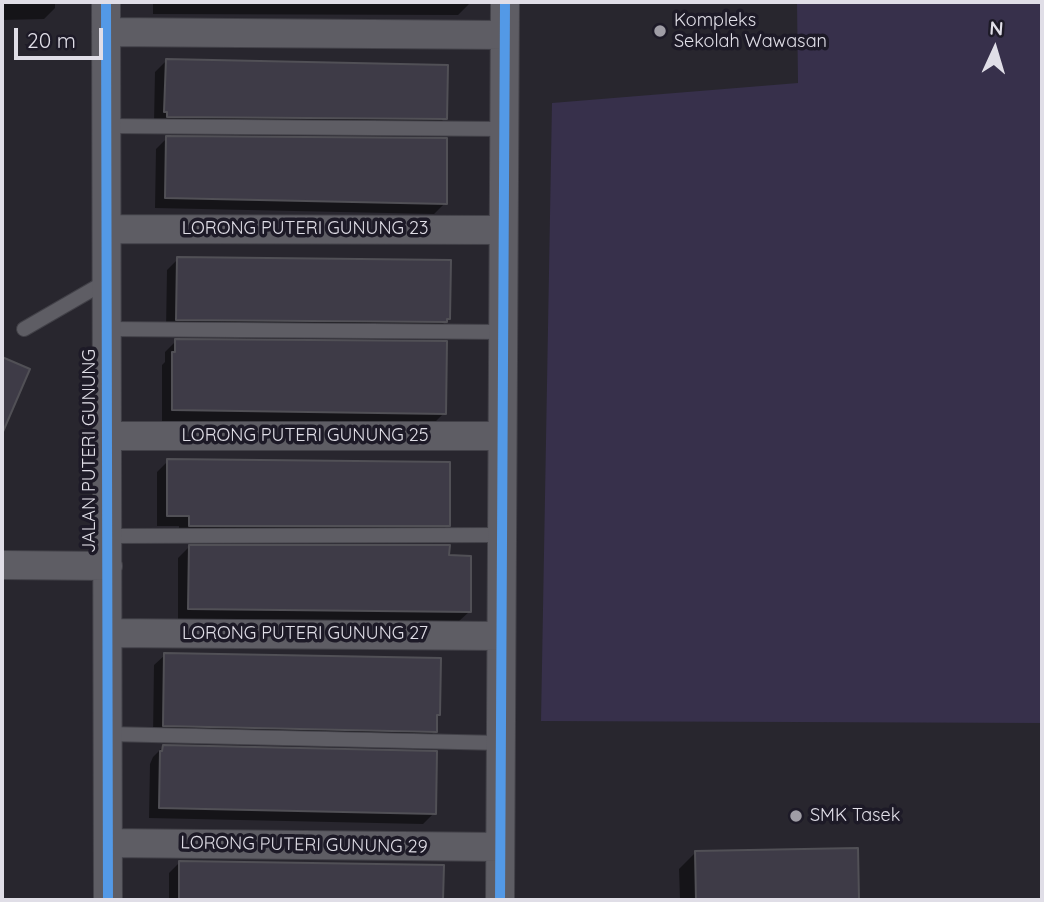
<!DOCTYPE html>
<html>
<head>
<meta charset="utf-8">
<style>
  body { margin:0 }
  #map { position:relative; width:1044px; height:902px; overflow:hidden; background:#28262e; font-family:Quicksand,sans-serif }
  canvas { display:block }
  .frame { position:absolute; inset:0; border:4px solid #e0dee7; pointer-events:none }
  .north { position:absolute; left:960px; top:14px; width:70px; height:70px; -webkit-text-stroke:5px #1d1a27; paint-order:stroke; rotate:4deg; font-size:19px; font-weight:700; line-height:28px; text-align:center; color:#e0dee7 }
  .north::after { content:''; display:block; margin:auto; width:24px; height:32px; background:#e0dee7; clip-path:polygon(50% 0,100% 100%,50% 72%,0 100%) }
  .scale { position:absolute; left:14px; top:28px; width:89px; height:32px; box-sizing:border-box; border:4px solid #e0dee7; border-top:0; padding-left:9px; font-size:21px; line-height:24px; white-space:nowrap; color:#e0dee7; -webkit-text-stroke:5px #1d1a27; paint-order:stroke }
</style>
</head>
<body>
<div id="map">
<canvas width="1044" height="902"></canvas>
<div class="frame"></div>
<div class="north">N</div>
<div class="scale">20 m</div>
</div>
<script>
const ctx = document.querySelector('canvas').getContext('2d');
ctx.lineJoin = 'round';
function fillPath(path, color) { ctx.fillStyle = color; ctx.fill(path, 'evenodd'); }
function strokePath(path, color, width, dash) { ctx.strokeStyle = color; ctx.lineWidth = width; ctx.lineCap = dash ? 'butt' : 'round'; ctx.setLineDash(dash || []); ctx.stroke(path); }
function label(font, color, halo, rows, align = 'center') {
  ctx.font = font + ' Quicksand,sans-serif'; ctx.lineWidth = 7; ctx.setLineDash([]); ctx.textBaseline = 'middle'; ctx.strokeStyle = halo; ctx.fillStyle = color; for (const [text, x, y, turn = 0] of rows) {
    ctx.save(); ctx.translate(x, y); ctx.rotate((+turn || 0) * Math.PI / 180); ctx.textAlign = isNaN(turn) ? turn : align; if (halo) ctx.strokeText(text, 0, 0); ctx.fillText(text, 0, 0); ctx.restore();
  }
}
fillPath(new Path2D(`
  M 797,2 L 1042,2 L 1042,723 L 541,721 L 552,103 L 798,83 Z`), '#37304b');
fillPath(new Path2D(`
  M 2,2 L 55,2 L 55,8 L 44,19 L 2,20 Z
  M 153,2 L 469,2 L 469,4 L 458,15 L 153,14 Z
  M 166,61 L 445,118 L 434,129 L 154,122 L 155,72 Z
  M 167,138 L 445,203 L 434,214 L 155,208 L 156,149 Z
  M 178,259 L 449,318 L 435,332 L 166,330 L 167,270 Z
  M 176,341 L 444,413 L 433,424 L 162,421 L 162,365 L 165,362 L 165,352 Z
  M 168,461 L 448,525 L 437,536 L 179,536 L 179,526 L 157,526 L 157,472 Z
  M 189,547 L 448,557 L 469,612 L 458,622 L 178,620 L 178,558 Z
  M 165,655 L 438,714 L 435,717 L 435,731 L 424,742 L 153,736 L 154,665 Z
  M 163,747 L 434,813 L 423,824 L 149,818 L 150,764 L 153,757 Z
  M 856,850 L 858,900 L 680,900 L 679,869 L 695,853 Z
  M 180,862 L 442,866 L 441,900 L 169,900 L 169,873 Z`), '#0007');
const building = new Path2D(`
  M 166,59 L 448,65 L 447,119 L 167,117 L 167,112 L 164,112 Z
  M 166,136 L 447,138 L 447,204 L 165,198 Z
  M 177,257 L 451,260 L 450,319 L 447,319 L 447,322 L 176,320 Z
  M 175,339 L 447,341 L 446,414 L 172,410 L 172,352 L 175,352 Z
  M 2,357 L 30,369 L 2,434 Z
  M 167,459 L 450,462 L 450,526 L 189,526 L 189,516 L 167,516 Z
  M 189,545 L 450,545 L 449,555 L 471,556 L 471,612 L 188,609 Z
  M 164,653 L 441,658 L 440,715 L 437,715 L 437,732 L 163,726 Z
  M 163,745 L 437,751 L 436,814 L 159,808 L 160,751 L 162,751 Z
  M 858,848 L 859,900 L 696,900 L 695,851 Z
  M 179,861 L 444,865 L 443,900 L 179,900 Z`);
fillPath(building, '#3e3b47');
strokePath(building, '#515056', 2);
const service = new Path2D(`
  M 106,126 L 504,129
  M 24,329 L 107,281
  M 107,329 L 503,332
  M 107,536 L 502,535
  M 108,734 L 501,743`);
const minor = new Path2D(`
  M 106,2 L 108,900
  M 106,32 L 504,35
  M 107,229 L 503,230
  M 107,436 L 502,436
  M 2,565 L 108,566
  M 108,633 L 501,636
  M 108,843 L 500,847
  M 500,900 L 505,2`);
strokePath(service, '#424148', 16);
strokePath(minor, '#424148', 30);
strokePath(service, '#5e5d64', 14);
strokePath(minor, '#5e5d64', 28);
strokePath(new Path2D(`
  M 106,2 L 108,900
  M 500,900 L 505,2`), '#5399e6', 10);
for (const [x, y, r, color] of [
  [660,31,7,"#a09ea6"],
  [796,816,7,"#a09ea6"]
]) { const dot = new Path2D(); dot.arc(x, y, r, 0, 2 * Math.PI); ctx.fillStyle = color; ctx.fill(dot); strokePath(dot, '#1d1a27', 2.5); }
label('18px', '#e0dee7', '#1d1a27', [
  ["Kompleks",674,21],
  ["Sekolah Wawasan",674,42],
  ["SMK Tasek",810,816]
], 'left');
label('18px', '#e0dee7', '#1d1a27', [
  ["LORONG PUTERI GUNUNG 23",305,229],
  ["LORONG PUTERI GUNUNG 25",305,436],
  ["JALAN PUTERI GUNUNG",90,451,-90],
  ["LORONG PUTERI GUNUNG 27",305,634],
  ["LORONG PUTERI GUNUNG 29",304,845,1]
]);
</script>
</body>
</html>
